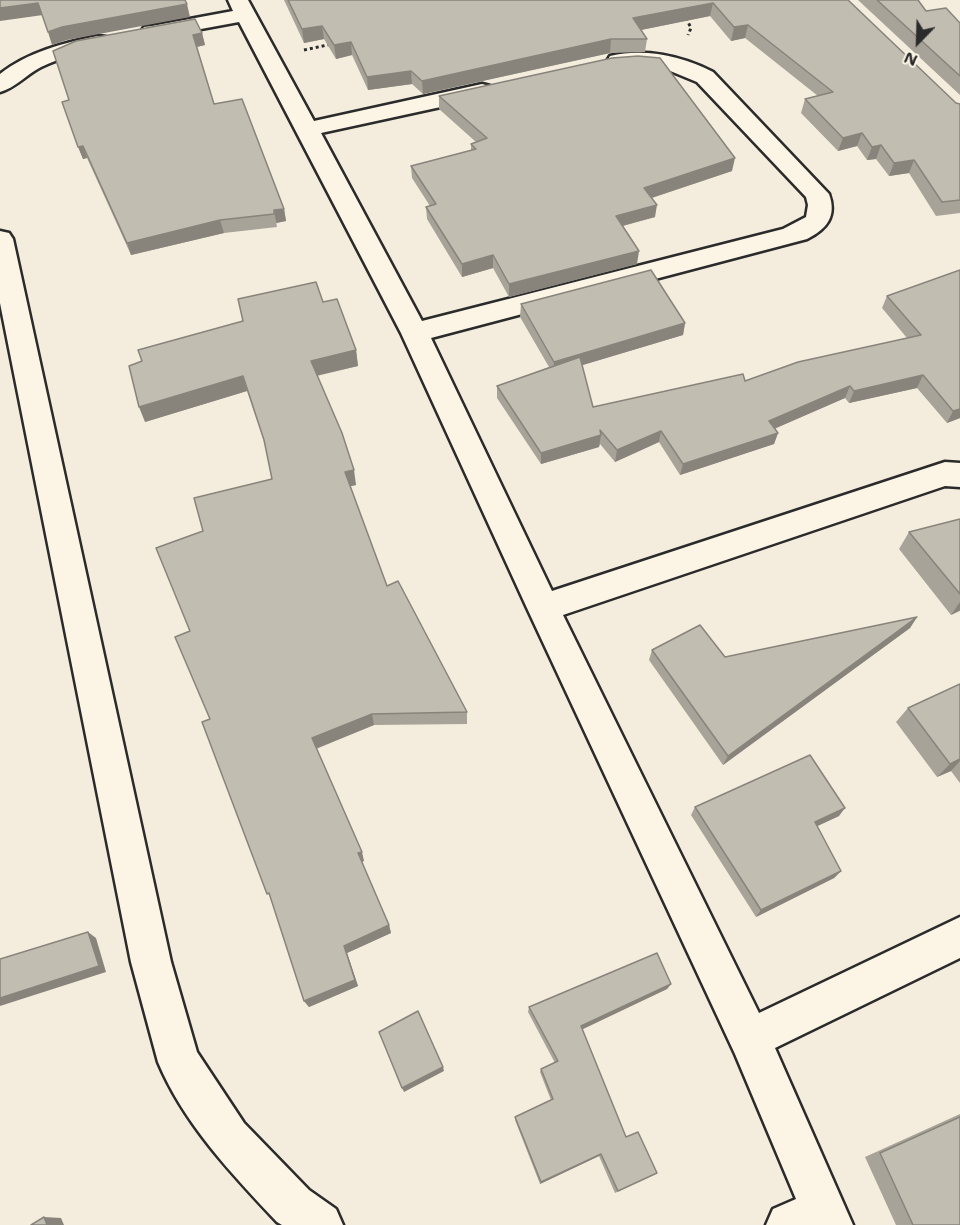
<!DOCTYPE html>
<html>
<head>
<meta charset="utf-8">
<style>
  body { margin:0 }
  #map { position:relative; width:960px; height:1225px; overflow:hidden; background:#f4edde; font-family:"Shantell Sans",sans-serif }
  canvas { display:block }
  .north { position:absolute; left:888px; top:12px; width:60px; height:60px; -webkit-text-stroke:4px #fcf5e5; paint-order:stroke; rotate:203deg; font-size:16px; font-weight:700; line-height:24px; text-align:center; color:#2b2b2b }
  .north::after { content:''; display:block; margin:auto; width:21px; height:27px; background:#2b2b2b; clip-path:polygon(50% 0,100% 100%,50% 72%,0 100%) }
</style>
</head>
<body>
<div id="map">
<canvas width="960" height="1225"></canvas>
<div class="north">N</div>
</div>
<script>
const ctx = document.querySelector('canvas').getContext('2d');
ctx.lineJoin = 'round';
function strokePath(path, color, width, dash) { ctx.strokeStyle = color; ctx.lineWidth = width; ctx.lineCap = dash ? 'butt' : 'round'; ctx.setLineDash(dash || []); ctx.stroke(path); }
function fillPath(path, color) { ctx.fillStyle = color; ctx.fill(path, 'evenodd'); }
const minor = new Path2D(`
  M 228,0 L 248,0 L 314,121 L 482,84 L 490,86 L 493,91 L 490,96 L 482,98 L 321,133 L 422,321 L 783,229 L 806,217 L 808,205 L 806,197 L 697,82 L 663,68 L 610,66 L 607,61 L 610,56 C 645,48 682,56 713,72 L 829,194 C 837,216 827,229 807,239 L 431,338 L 552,591 L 945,462 L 960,463 L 960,487 L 945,486 L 563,615 L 759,1013 L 960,917 L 960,958 L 775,1048 L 853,1225 L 766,1225 L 773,1209 L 796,1199 L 735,1054 L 527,608 L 401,333 L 239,22 L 152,38 L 144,37 L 141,32 L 144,27 L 152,26 L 233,11 Z
  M 98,36 L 106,37 L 109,42 L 106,47 C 84,52 62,57 41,67 C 27,74 15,88 0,92 L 0,74 C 28,52 63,43 98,36 Z
  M 0,231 L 9,233 L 13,239 L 171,962 L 197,1052 L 244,1123 L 309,1190 L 336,1209 L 343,1225 L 282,1225 L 277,1222 C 232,1174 184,1124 158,1062 L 131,962 L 0,303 Z`);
strokePath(minor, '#2b2b2b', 5);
strokePath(new Path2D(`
  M 686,18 L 691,28 L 688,35
  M 304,50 L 332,44`), '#2b2b2b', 3, [3, 3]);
fillPath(minor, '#fcf5e5');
fillPath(new Path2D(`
  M 284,0 L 848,0 L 956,103 L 960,104 L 960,213 L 936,216 L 909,173 L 889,176 L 876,159 L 867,160 L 857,146 L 838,151 L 801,113 L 805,99 L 818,96 L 745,38 L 731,41 L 710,16 L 641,30 L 647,39 L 645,52 L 610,53 L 423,94 L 412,84 L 368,90 L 352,55 L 336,59 L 324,39 L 304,43 Z
  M 858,0 L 918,0 L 926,11 L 960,23 L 960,95 Z
  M 202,33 L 205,45 L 197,47 L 214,104 L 284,209 L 286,221 L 276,223 L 277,227 L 224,233 L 131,255 L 87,158 L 83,159 L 62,102 L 69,100 Z
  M 439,96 L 732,171 L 652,198 L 655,217 L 623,226 L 637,264 L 509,297 L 493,268 L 462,277 L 427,219 L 426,207 L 430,206 L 412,178 L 411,166 L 471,151 L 471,144 L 476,142 L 439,109 Z
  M 960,270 L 960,418 L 947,423 L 917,388 L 849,403 L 845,398 L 775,428 L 778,433 L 774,444 L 680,475 L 659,442 L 615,462 L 600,444 L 599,447 L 541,464 L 497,398 L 497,386 L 549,367 L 520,317 L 521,304 L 685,323 L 683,335 L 582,365 L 593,407 L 745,381 L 907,338 L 882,308 L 887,296 Z
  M 323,302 L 356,350 L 358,366 L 317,376 L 356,485 L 350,486 L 387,586 L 467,712 L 467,724 L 374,725 L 316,749 L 364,861 L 361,862 L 389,925 L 391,933 L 347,953 L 358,986 L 309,1007 L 304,1001 L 272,902 L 210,719 L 190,631 L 203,531 L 272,479 L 266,447 L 247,391 L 145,422 Z
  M 960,519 L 960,611 L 951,615 L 899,549 L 909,532 Z
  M 917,617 L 910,628 L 723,765 L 649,660 L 652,650 L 725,657 Z
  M 960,684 L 960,783 L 951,771 L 937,777 L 896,722 L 908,708 Z
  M 695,807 L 839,816 L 817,826 L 841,871 L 834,878 L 756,917 L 691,815 Z
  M 671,984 L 667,989 L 582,1029 L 626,1137 L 657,1173 L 615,1193 L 599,1156 L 540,1184 L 515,1120 L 515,1117 L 551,1100 L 540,1072 L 541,1069 L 555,1063 L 528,1012 L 529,1007 Z
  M 960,1114 L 960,1225 L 896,1225 L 865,1157 Z`), '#a7a398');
fillPath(new Path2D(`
  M 38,3 L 43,15 L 0,21 L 0,8 Z
  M 713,3 L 710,16 L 631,32 L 633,18 Z
  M 187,4 L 190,17 L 67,40 L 52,45 L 48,32 L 62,27 Z
  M 748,25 L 745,38 L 731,41 L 734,27 Z
  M 322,26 L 324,39 L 304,43 L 302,29 Z
  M 202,33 L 205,45 L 196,47 L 193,35 Z
  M 611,39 L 610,53 L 423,94 L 422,81 Z
  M 351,42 L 352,55 L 336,59 L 334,45 Z
  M 411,71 L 412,84 L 368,90 L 367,77 Z
  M 862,133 L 857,146 L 838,151 L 843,138 Z
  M 881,145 L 876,159 L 867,160 L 872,147 Z
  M 83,146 L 87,158 L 83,159 L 78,147 Z
  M 735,158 L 732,171 L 642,201 L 644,188 Z
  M 914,160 L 909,173 L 889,176 L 894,163 Z
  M 657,205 L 655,217 L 614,228 L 616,216 Z
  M 284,209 L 286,221 L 276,223 L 277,227 L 274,210 Z
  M 220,220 L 224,233 L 131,255 L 127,243 Z
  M 639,251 L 637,264 L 509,297 L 509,284 Z
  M 493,255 L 493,268 L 462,277 L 462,264 Z
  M 685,323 L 683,335 L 553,374 L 554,362 Z
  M 356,350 L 358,366 L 314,376 L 311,361 Z
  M 923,375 L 917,388 L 849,403 L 854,391 Z
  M 243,376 L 247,391 L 145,422 L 139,407 Z
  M 850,386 L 845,398 L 765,433 L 769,421 Z
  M 960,409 L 960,418 L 947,423 L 953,411 Z
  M 661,431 L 659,442 L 615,462 L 617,450 Z
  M 778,433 L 774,444 L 680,475 L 683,464 Z
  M 601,435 L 599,447 L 541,464 L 541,453 Z
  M 354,470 L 356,485 L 347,487 L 345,472 Z
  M 960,602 L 960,610 L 951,615 Z
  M 917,617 L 910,628 L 723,765 L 728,756 Z
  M 372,714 L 374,725 L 315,749 L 312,738 Z
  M 960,759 L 960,761 L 951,771 L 937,777 L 950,764 Z
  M 845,808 L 839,816 L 809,830 L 815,822 Z
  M 362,852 L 364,861 L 360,863 L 358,853 Z
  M 841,871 L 834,878 L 756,917 L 761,910 Z
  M 389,925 L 391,933 L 347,953 L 358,986 L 309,1007 L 304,1001 L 344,946 Z
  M 88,932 L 96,938 L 106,972 L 0,1006 L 0,998 Z
  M 671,984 L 667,989 L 579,1031 L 581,1026 Z
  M 443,1067 L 444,1071 L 404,1092 L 402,1088 Z
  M 601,1154 L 599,1156 L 540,1184 L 541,1182 Z
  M 44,1217 L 61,1218 L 64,1225 L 47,1225 Z`), '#88847c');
const building = new Path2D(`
  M 0,0 L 185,0 L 187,4 L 62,27 L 48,32 L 38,3 L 0,8 Z
  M 288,0 L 848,0 L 956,103 L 960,104 L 960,200 L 942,202 L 914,160 L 894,163 L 881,145 L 872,147 L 862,133 L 843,138 L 805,99 L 833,92 L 748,25 L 734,27 L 713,3 L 633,18 L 647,39 L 611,39 L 422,81 L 411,71 L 367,77 L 351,42 L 334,45 L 322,26 L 302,29 Z
  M 877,0 L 918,0 L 926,11 L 946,8 L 960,23 L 960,76 Z
  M 195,19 L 202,33 L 193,35 L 214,104 L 242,99 L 284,209 L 274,210 L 274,214 L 220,220 L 127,243 L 83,146 L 78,147 L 62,102 L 69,100 L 53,51 L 76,41 Z
  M 638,56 L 660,58 L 735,158 L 644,188 L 657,205 L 616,216 L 639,251 L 509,284 L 493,255 L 462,264 L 426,207 L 436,204 L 411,166 L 476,149 L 471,144 L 487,138 L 439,96 L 612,58 Z
  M 651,270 L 685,323 L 554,362 L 521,304 Z
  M 960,270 L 960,409 L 953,411 L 923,375 L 854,391 L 850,386 L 769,421 L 778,433 L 683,464 L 661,431 L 617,450 L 600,430 L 601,435 L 541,453 L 497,386 L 580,357 L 593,407 L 743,374 L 745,381 L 798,362 L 921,335 L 887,296 Z
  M 316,282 L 323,302 L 337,299 L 356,350 L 311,361 L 342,433 L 354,470 L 345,472 L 387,586 L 398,581 L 467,712 L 372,714 L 312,738 L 362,852 L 358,853 L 389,925 L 344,946 L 355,980 L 304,1001 L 269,893 L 267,894 L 202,722 L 210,719 L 175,637 L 190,631 L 156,548 L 203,531 L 194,498 L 272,479 L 264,440 L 243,376 L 139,407 L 129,366 L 142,361 L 138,350 L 243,321 L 238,299 Z
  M 960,519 L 960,594 L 909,532 Z
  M 917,617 L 728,756 L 652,650 L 700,625 L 725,657 Z
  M 960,684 L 960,759 L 950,764 L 908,708 Z
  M 810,755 L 845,808 L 815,822 L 841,871 L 761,910 L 695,807 Z
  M 88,932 L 99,966 L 0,998 L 0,959 Z
  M 657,953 L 671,984 L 581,1026 L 626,1137 L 638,1132 L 657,1173 L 618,1191 L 601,1154 L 541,1182 L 515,1117 L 553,1099 L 541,1069 L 558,1061 L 529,1007 Z
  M 418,1011 L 443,1067 L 402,1088 L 379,1032 Z
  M 960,1117 L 960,1225 L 913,1225 L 880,1153 Z
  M 44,1217 L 47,1225 L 31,1225 Z`);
fillPath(building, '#c2bdb1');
strokePath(building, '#88847c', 1.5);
</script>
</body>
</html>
